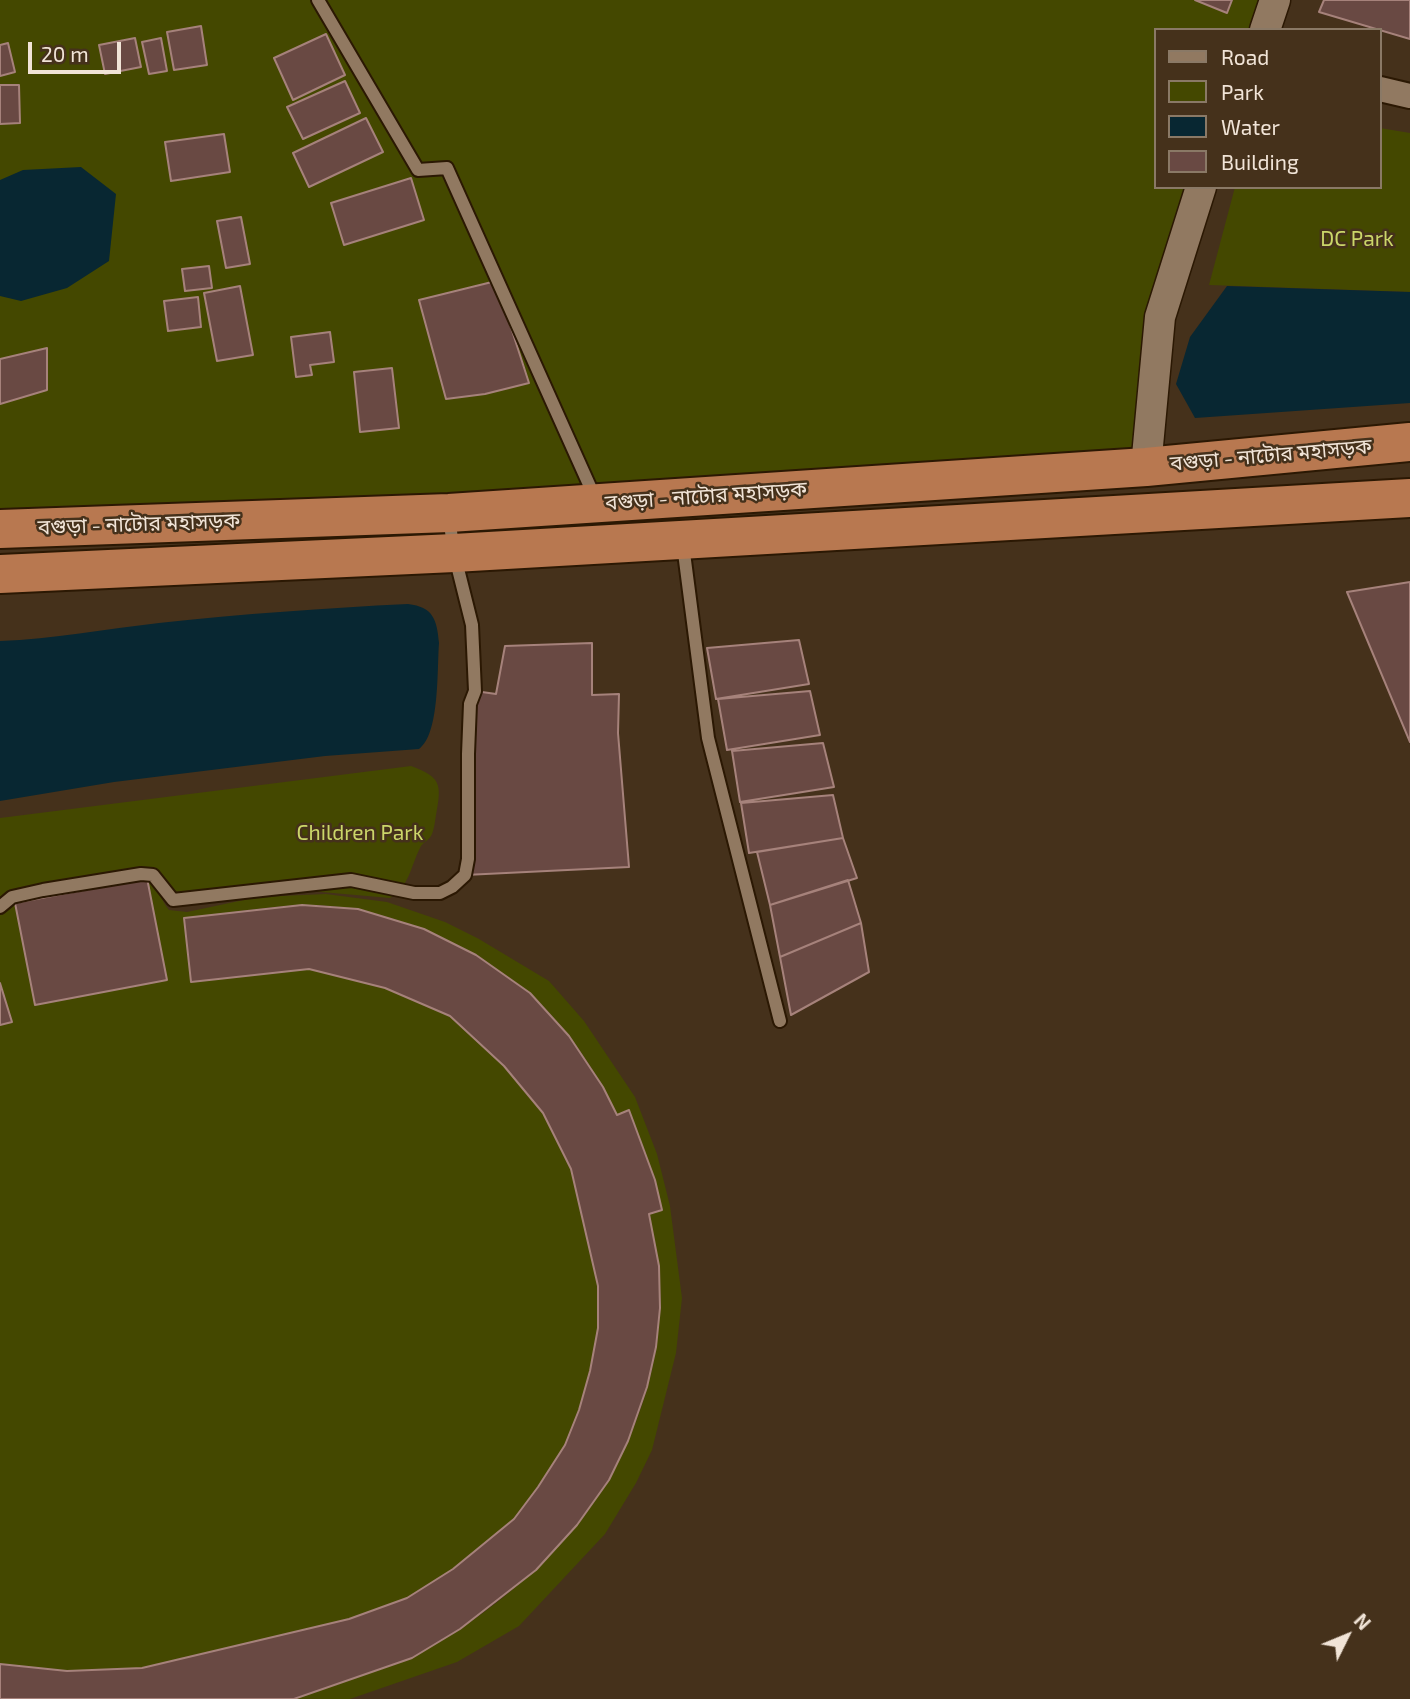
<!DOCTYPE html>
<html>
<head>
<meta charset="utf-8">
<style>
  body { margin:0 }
  #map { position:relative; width:1410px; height:1699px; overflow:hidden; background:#45311b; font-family:"Exo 2",sans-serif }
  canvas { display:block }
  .legend { position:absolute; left:1154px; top:28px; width:228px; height:161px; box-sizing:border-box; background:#45311b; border:2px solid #8a7966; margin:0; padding:9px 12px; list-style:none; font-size:21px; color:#f1e4d7 }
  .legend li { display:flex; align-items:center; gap:14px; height:35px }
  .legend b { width:35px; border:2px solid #8a7966 }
  .north { position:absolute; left:1312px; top:1601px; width:70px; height:70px; -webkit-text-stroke:5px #45311b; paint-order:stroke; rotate:47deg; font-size:19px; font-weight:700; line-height:28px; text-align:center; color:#f1e4d7 }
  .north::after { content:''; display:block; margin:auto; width:24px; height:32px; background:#f1e4d7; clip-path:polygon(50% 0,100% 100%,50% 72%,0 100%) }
  .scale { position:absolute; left:28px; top:42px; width:93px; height:32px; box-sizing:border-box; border:4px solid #f1e4d7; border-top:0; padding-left:9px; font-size:21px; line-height:24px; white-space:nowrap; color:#f1e4d7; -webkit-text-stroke:5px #45311b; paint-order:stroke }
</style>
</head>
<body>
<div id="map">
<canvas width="1410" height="1699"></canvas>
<ul class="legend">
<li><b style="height:9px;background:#917961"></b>Road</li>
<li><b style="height:19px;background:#444800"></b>Park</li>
<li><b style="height:19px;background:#082732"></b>Water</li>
<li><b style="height:19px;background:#694943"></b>Building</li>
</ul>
<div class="north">N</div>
<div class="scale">20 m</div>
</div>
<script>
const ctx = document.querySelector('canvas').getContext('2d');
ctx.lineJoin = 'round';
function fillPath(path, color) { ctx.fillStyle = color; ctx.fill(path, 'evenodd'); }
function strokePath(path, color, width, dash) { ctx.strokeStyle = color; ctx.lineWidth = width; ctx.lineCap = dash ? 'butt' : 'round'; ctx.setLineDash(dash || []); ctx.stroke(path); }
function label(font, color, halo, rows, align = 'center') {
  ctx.font = font + ' "Exo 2","Noto Sans Bengali",sans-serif'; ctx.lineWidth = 5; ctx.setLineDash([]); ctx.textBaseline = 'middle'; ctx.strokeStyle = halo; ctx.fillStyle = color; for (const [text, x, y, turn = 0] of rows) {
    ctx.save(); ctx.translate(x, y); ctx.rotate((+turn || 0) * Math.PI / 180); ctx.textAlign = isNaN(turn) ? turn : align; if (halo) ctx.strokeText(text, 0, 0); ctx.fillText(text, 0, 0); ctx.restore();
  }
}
fillPath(new Path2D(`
  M 0,0 L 1275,0 L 1266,30 L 1156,30 L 1156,187 L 1208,187 L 1160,317 L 1146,467 L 0,529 Z
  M 1380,128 L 1410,133 L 1410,292 L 1209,285 L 1235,187 L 1380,187 Z
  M 411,766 C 441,777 442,784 436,815 C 435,821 434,831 431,836 C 428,841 422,843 420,848 C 410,868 410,885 390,898 L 287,889 L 180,901 L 159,874 L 10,901 L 0,911 L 0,818 Z
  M 149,875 C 159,885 160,900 169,910 L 187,912 L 258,897 L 326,894 L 387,902 L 445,922 L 479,939 L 549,981 L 584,1021 L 635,1097 L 657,1154 L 670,1206 L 682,1298 L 676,1353 L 652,1450 L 636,1483 L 605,1534 L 519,1626 L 457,1662 L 350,1699 L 294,1699 C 321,1690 348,1681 375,1671 C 388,1667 402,1663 414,1656 C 546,1587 653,1463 660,1309 C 662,1277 655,1246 649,1214 L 662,1210 L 655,1180 L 629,1111 L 617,1115 C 596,1071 567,1027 530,994 C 523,987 513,981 504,975 C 446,934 374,903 301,905 C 262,907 223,914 184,918 L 191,982 L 309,969 L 385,988 L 450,1016 L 504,1066 L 543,1113 L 571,1169 L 598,1286 L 598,1328 L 590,1371 L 579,1410 L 565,1445 L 538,1487 L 514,1519 L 453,1569 L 407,1598 L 349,1619 L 142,1668 L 67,1671 L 0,1664 L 0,1025 L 12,1021 L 0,983 L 0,914 L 12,902 L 135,876 ZM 147,878 L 166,980 L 35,1005 L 15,904 Z`), '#444800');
fillPath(new Path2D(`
  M 81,167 L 116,194 L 109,261 L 67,288 L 21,301 L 0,296 L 0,180 L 23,170 Z
  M 1227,286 L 1410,292 L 1410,403 L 1195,418 L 1176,384 L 1190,337 Z
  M 408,604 C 433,607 437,619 439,643 C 437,669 440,734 419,749 L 325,756 L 114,782 L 0,801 L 0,641 C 53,639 106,629 159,623 C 242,614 325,608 408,604 Z`), '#082732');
const building = new Path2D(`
  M 1195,0 L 1232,0 L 1227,13 Z
  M 1324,0 L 1410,0 L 1410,39 L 1319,12 Z
  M 201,26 L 207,65 L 174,70 L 167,32 Z
  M 326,34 L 345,75 L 293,100 L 274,58 Z
  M 135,38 L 141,67 L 105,74 L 99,45 Z
  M 161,38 L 167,71 L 149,74 L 142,42 Z
  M 8,43 L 15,72 L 0,76 L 0,45 Z
  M 345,81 L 360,113 L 303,139 L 287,107 Z
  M 0,85 L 19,85 L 20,123 L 0,124 Z
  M 366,118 L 383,152 L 309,187 L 293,153 Z
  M 224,134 L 230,172 L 171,181 L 165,142 Z
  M 411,178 L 424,220 L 344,245 L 331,203 Z
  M 241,217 L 250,264 L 226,268 L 217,221 Z
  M 209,266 L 212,288 L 185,291 L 182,269 Z
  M 496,281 L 529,383 L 485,394 L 446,399 L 419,300 Z
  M 240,286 L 253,355 L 217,361 L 204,293 Z
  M 198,297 L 201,327 L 168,331 L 164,301 Z
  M 330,332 L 334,362 L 310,365 L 312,375 L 296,377 L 291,337 Z
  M 47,348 L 47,390 L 0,404 L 0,359 Z
  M 392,368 L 399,428 L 360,432 L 354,372 Z
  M 1410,582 L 1410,742 L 1347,592 Z
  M 799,640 L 809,684 L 716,699 L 707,648 Z
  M 592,643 L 592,695 L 619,694 L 618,733 L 629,867 L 465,875 L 475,691 L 496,694 L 505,646 Z
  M 810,691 L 820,735 L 727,750 L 718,699 Z
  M 823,743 L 834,787 L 740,802 L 732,751 Z
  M 833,795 L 843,838 L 749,853 L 741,803 Z
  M 843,838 L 857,878 L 770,905 L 757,852 Z
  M 147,878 L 167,980 L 35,1005 L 15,903 Z
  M 848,880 L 861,923 L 780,957 L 770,905 Z
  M 302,905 L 358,909 L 424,929 L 476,955 L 530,993 L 569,1036 L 603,1087 L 617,1115 L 629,1110 L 655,1180 L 662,1210 L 649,1214 L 659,1266 L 660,1308 L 656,1347 L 647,1387 L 628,1441 L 609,1480 L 577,1525 L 536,1570 L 460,1629 L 412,1658 L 294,1699 L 0,1699 L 0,1664 L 67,1671 L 142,1668 L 349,1619 L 407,1598 L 453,1569 L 514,1519 L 538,1487 L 565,1445 L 579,1410 L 590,1371 L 598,1328 L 598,1286 L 571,1169 L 543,1113 L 504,1066 L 450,1016 L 385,988 L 309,969 L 191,982 L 184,918 Z
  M 861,923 L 869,972 L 791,1015 L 780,957 Z
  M 0,983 L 12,1022 L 0,1025 Z`);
fillPath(building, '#694943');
strokePath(building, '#a6827b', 2);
const service = new Path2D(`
  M 318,0 L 418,170 L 447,168 L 596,500
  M 683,545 L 708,738 L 780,1021
  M 0,907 L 12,897 L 43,890 L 141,874 L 153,875 L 173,900 L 351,880 L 414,893 L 440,893 L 452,887 L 465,875 L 468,859 L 468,754 L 470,704 L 475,691 L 472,625 L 454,553 L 449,517`);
const minor = new Path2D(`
  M 1380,89 L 1410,96`);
const tertiary = new Path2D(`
  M 1265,30 L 1275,0
  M 1146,467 L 1160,317 L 1201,187`);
const trunk = new Path2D(`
  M 0,529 L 449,513 L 1146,467 L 1410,442
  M 0,574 L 454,553 L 1410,498`);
strokePath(service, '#2b1803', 16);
strokePath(minor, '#2b1803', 28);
strokePath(tertiary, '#2b1803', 33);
strokePath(trunk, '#2b1803', 42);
strokePath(service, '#917961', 12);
strokePath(minor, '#917961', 24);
strokePath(tertiary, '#917961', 30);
strokePath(trunk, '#b87850', 38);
label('21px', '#cbd669', '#45311b', [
  ["DC Park",1357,239],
  ["Children Park",360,833]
]);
label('21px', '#f1e4d7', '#45311b', [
  ["বগুড়া - নাটোর মহাসড়ক",1271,455,-5],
  ["বগুড়া - নাটোর মহাসড়ক",706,496,-4],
  ["বগুড়া - নাটোর মহাসড়ক",139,524,-2]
]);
</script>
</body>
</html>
